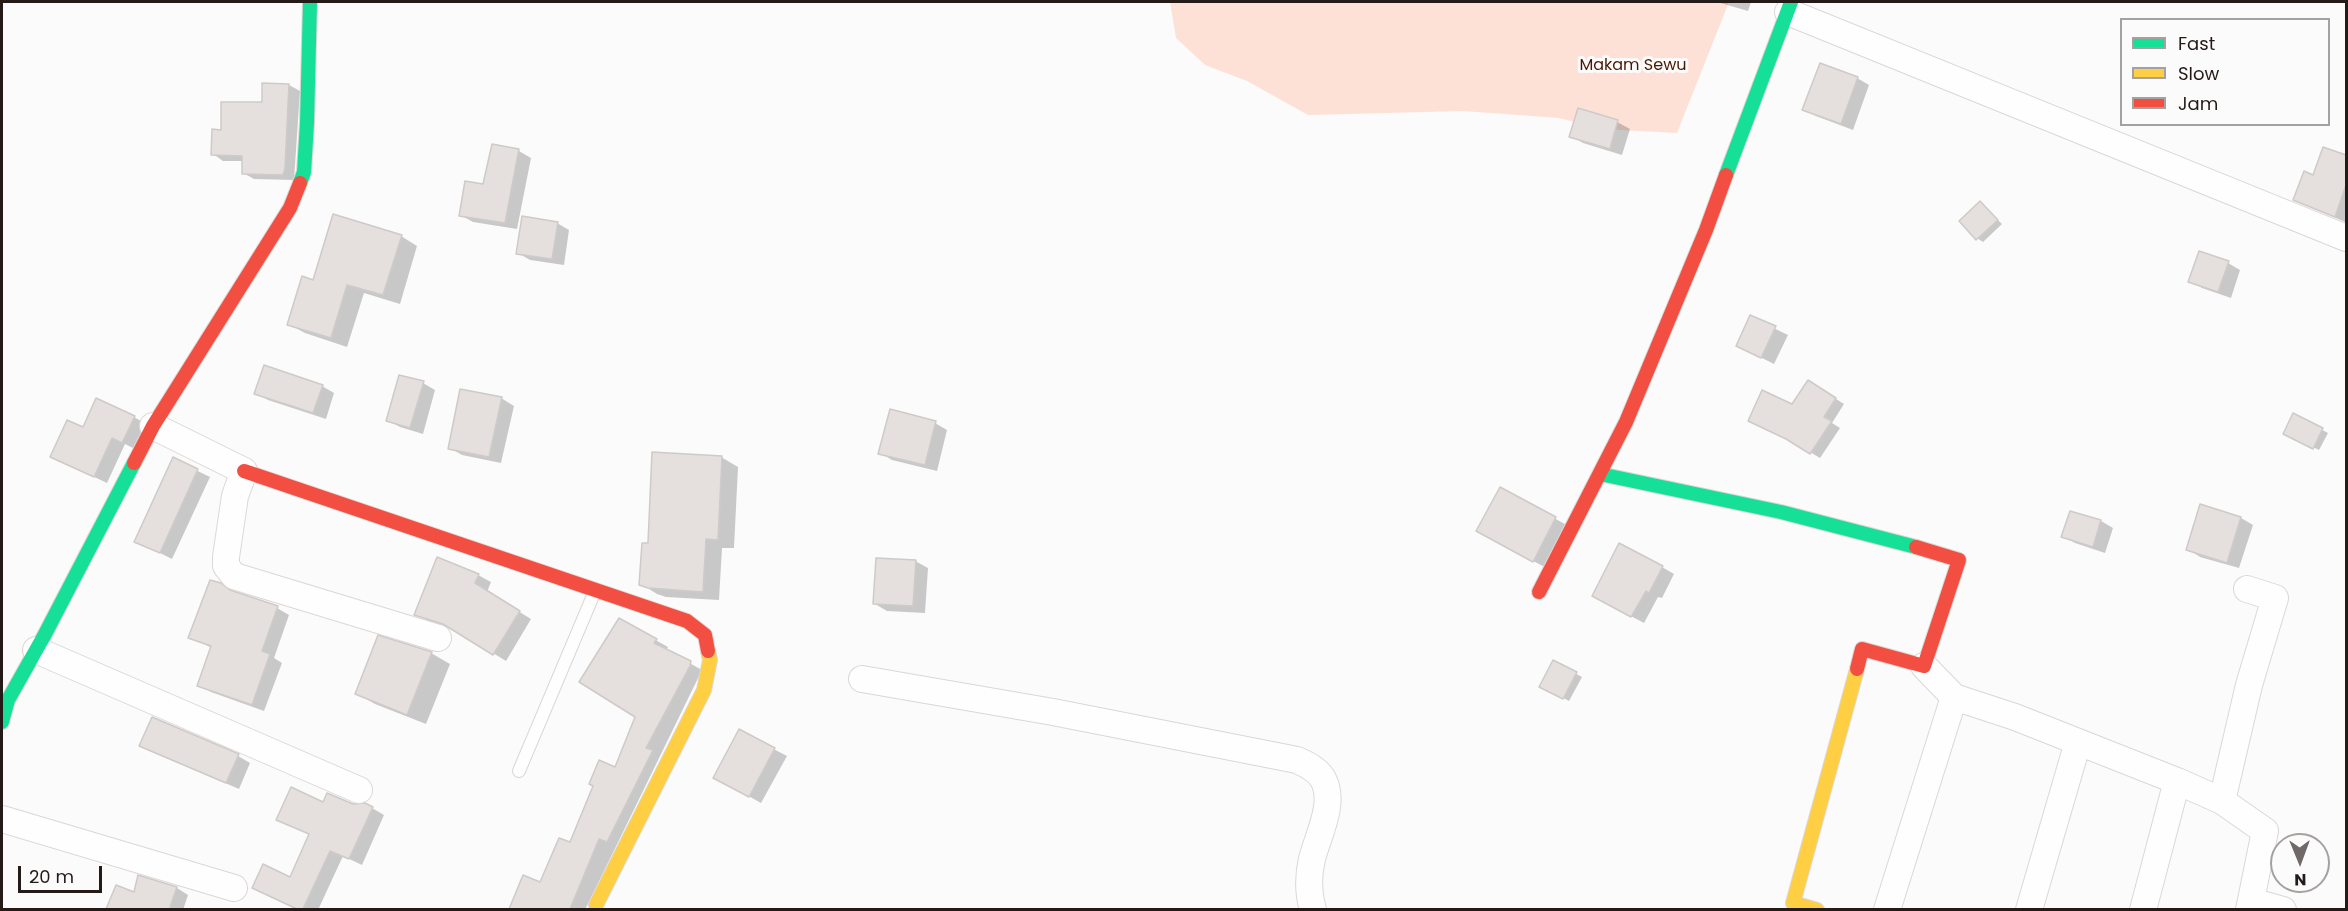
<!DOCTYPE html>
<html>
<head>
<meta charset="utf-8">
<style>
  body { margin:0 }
  #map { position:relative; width:2348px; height:911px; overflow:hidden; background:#fbfbfb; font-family:Poppins,sans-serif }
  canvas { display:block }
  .frame { position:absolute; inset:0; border:3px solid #241b18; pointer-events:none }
  .legend { position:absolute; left:2120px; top:18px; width:210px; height:108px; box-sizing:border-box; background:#fbfbfb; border:2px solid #a5a1a0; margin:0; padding:8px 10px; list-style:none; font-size:18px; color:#241b18 }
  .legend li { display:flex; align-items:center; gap:12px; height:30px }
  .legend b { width:30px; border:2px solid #a5a1a0 }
  .north { position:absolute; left:2270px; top:833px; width:60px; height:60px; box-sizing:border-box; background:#fbfbfb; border:2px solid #a5a1a0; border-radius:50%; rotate:179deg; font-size:16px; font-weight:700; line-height:24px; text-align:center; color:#241b18 }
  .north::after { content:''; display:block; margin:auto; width:21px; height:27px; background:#6f6967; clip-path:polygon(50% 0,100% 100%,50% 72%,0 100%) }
  .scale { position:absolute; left:18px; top:866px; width:84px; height:27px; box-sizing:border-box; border:3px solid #241b18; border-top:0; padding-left:8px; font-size:18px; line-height:21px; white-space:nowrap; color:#241b18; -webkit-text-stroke:4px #fbfbfb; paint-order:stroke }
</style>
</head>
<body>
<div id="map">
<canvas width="2348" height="911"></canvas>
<div class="frame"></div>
<ul class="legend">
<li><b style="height:8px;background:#16e098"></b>Fast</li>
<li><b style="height:8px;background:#ffcf43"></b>Slow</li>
<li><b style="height:8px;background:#f24e42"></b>Jam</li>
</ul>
<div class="north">N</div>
<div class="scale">20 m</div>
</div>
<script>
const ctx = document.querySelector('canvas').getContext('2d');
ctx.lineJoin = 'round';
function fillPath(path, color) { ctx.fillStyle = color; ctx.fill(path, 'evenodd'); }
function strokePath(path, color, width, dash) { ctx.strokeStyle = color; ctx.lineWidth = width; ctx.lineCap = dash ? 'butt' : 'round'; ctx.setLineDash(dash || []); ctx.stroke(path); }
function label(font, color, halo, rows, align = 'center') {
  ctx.font = font + ' Poppins,sans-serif'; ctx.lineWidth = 6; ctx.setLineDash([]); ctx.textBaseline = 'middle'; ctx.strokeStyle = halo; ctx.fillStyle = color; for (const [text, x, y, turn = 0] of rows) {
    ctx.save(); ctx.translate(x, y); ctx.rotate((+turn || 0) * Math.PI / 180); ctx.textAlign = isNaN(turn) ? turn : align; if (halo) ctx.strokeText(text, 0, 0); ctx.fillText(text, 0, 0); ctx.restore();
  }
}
fillPath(new Path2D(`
  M 1170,2 L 1729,2 L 1677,133 L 1602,129 L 1559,118 L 1463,111 L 1308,115 L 1247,81 L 1205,65 L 1176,38 Z`), '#fde1d6');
fillPath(new Path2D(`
  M 1717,2 L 1751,2 L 1748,11 Z
  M 1857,78 L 1869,85 L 1853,130 L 1816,116 L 1804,109 Z
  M 289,85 L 300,91 L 294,180 L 254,179 L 243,173 L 243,161 L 223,161 L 213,154 L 223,131 Z
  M 1617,122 L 1630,129 L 1622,155 L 1583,143 L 1571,136 Z
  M 2324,149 L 2346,157 L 2345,222 L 2295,200 L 2314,177 Z
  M 519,151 L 531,158 L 517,229 L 473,222 L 460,215 L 485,186 Z
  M 1980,203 L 2002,224 L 1983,242 L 1977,238 Z
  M 557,223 L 569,230 L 564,265 L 530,260 L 518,253 Z
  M 401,236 L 417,246 L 400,304 L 364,293 L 347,347 L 305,333 L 288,324 L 314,282 Z
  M 2228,263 L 2240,270 L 2231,298 L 2202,288 L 2190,281 Z
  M 1751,317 L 1788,335 L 1774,364 L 1750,352 Z
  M 423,383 L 435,390 L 423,434 L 400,427 L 387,420 Z
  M 322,386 L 334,393 L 326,419 L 268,400 L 256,393 Z
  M 1817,387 L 1844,404 L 1832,423 L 1840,428 L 1820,458 L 1793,442 L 1793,406 Z
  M 501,398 L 514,406 L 501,463 L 462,455 L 450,448 Z
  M 2294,415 L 2328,433 L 2319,450 L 2291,436 Z
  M 134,417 L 146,424 L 135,449 L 125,444 L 107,483 L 52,457 L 83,429 Z
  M 935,423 L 947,430 L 937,471 L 892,460 L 880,453 Z
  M 721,457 L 738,467 L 734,548 L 722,548 L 719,600 L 666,597 L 657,594 L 641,584 Z
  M 173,459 L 210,477 L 172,559 L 136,541 Z
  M 1501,489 L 1574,529 L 1552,571 L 1496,541 Z
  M 2241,518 L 2253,525 L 2239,568 L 2200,557 L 2188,549 Z
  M 2101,521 L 2113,528 L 2105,553 L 2075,543 L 2063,536 Z
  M 915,561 L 928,568 L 925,613 L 887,611 L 875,604 Z
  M 1662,567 L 1674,574 L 1662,598 L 1658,597 L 1644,623 L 1606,603 Z
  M 478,575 L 491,582 L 487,592 L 531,619 L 506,661 L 455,630 L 428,621 L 416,614 Z
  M 235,594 L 277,608 L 289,615 L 274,658 L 282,663 L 264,711 L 211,692 L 199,685 L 212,648 L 190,637 Z
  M 619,620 L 668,647 L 666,650 L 702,670 L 585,910 L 511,910 L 524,877 L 541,884 L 571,844 L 615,769 L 637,716 Z
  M 431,653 L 450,664 L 426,724 L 375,704 L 356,693 Z
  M 1554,662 L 1582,677 L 1569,701 L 1541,686 Z
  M 739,731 L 787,756 L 761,803 L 727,784 Z
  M 153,752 L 238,756 L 250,763 L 239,789 Z
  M 324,804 L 372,808 L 384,815 L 362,865 L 343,856 L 318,910 L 298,910 L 266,895 L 291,879 L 310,835 L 278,819 Z
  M 139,877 L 177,888 L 188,895 L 183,910 L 108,910 L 117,887 L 135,894 Z`), '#0003');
const building = new Path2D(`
  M 1820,63 L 1858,77 L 1841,124 L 1802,110 Z
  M 262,83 L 289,84 L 285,168 L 283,175 L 242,174 L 242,156 L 211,155 L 212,129 L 221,130 L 221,102 L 262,102 Z
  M 1578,108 L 1618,120 L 1610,149 L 1569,137 Z
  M 492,144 L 519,149 L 505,223 L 459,216 L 465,181 L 483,184 Z
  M 2323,147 L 2346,155 L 2346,185 L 2335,217 L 2293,200 L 2304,171 L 2313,175 Z
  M 1980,201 L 1998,220 L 1976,240 L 1959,221 Z
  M 333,214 L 402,235 L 383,295 L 347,285 L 331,338 L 287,325 L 302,276 L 313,280 Z
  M 522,216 L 558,222 L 552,259 L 516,254 Z
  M 2199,251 L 2229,261 L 2218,292 L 2188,282 Z
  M 1750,315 L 1776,326 L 1761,358 L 1736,346 Z
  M 264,365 L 323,385 L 313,413 L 254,394 Z
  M 399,375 L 424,381 L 410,428 L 386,421 Z
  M 1808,380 L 1836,398 L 1824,417 L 1832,421 L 1810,454 L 1786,439 L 1748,421 L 1762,390 L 1792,404 Z
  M 460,389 L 502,397 L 489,457 L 448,449 Z
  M 96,398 L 135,416 L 122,443 L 112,438 L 94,477 L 50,457 L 67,420 L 83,427 Z
  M 890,409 L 936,421 L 925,465 L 878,454 Z
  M 2293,413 L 2323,428 L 2313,449 L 2283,434 Z
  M 652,452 L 722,456 L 718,540 L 706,539 L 703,592 L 648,588 L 639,585 L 642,543 L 648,543 Z
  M 173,457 L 198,469 L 160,553 L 134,542 Z
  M 1500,487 L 1556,517 L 1533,562 L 1476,531 Z
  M 2200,504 L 2241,517 L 2227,563 L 2186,550 Z
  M 2070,511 L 2101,520 L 2093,547 L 2061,537 Z
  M 1619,543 L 1663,566 L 1649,593 L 1646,591 L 1631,617 L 1592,596 Z
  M 437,557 L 479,574 L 475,583 L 520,611 L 493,655 L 443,624 L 414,615 Z
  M 876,558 L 916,560 L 913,606 L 873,604 Z
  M 210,580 L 221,583 L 230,590 L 278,606 L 262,651 L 270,654 L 252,705 L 197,686 L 211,646 L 188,638 Z
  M 619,618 L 657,639 L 654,643 L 691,661 L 690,666 L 646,748 L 653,750 L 607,842 L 599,839 L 570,909 L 509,909 L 523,875 L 540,882 L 559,838 L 570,842 L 593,786 L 589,784 L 599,760 L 615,767 L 635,717 L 579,682 Z
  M 378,635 L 432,652 L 407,715 L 355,694 Z
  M 1553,660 L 1577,672 L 1563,699 L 1539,687 Z
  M 152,717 L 239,754 L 226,783 L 139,746 Z
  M 739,729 L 775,748 L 749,797 L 713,778 Z
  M 291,787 L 323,802 L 327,793 L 353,804 L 365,803 L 373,807 L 349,859 L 330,851 L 303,909 L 297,909 L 252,888 L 263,864 L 290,877 L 309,834 L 276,820 Z
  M 138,875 L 177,887 L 170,907 L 174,909 L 106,909 L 116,885 L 134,892 Z`);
fillPath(building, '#e5e0de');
strokePath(building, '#cecac8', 1.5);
const lane = new Path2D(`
  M 519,771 L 595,591`);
const street = new Path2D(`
  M 1788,12 L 2346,238
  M 153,426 L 244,471 L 235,496 L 226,557 L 226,566 L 234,576 L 438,638
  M 36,650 L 359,790
  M 1924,666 L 1954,697 L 2015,717 L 2177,781 L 2222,801 L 2265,831 L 2249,910
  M 862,679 L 1053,712 L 1297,760 C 1306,764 1317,769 1323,779 C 1336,803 1318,835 1312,859 C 1308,876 1308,893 1313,910
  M 2222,801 L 2249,685 L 2275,598 L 2247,589
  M 2,819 L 234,888
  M 2251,901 L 2283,910
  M 1887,910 L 1954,697
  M 2029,910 L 2078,742
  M 2143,910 L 2177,781`);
const fast = new Path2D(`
  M 1726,175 L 1791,2
  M 300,183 L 304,172 L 307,123 L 310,2
  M 1600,474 L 1781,512 L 1916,547
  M 2,722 L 8,700 L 44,636 L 134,463`);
const slow = new Path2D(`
  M 596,905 L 704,690 L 710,660 L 708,651
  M 1817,910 L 1793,903 L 1857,669`);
const jam = new Path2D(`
  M 134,463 L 153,426 L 290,208 L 300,183
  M 244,471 L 687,621 L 705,635 L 708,651
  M 1539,592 L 1626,422 L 1706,230 L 1726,175
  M 1857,669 L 1862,649 L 1924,666 L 1959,560 L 1916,547`);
strokePath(lane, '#dcd7d5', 14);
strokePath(street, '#dcd7d5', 28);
strokePath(fast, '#dcd7d5', 16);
strokePath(slow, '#dcd7d5', 16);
strokePath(jam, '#dcd7d5', 16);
strokePath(lane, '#fefefe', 12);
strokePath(street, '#fefefe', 26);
strokePath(fast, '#16e098', 14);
strokePath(slow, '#ffcf43', 14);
strokePath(jam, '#f24e42', 14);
label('16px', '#4a1903', '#fbfbfb', [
  ["Makam Sewu",1633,66]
]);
</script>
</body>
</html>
